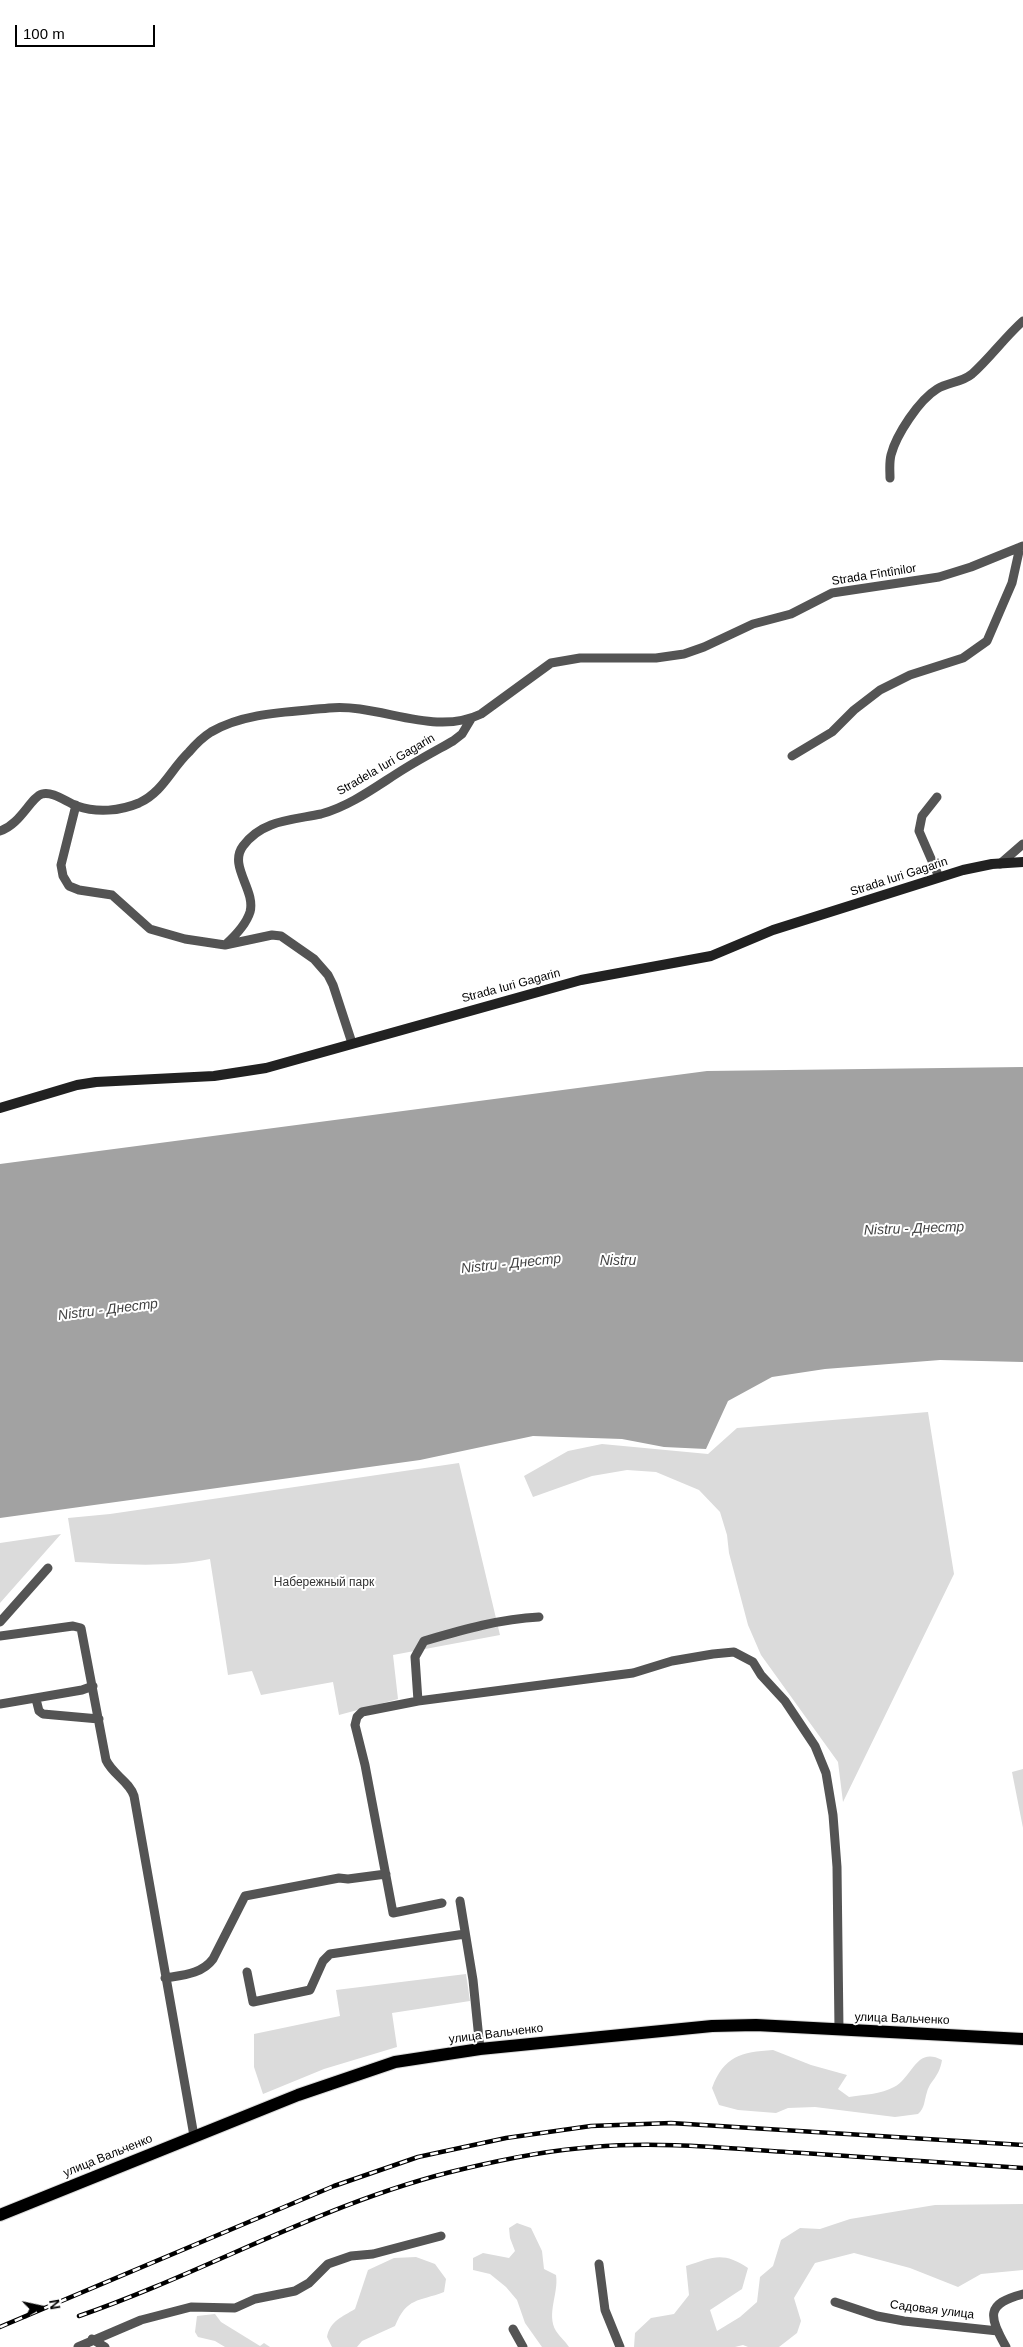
<!DOCTYPE html>
<html>
<head>
<meta charset="utf-8">
<style>
  body { margin:0 }
  #map { position:relative; width:1023px; height:2347px; overflow:hidden; background:#fff; font-family:Helvetica,sans-serif }
  canvas { display:block }
  .north { position:absolute; left:15px; top:2282px; width:50px; height:50px; -webkit-text-stroke:4px #fff; paint-order:stroke; rotate:80deg; font-size:14px; font-weight:700; line-height:20px; text-align:center; color:#000 }
  .north::after { content:''; display:block; margin:auto; width:18px; height:22px; background:#000; clip-path:polygon(50% 0,100% 100%,50% 72%,0 100%) }
  .scale { position:absolute; left:15px; top:25px; width:140px; height:22px; box-sizing:border-box; border:2px solid #000; border-top:0; padding-left:6px; font-size:15px; line-height:18px; white-space:nowrap; color:#000; -webkit-text-stroke:4px #fff; paint-order:stroke }
</style>
</head>
<body>
<div id="map">
<canvas width="1023" height="2347"></canvas>
<div class="north">N</div>
<div class="scale">100 m</div>
</div>
<script>
const ctx = document.querySelector('canvas').getContext('2d');
ctx.lineJoin = 'round';
function fillPath(path, color) { ctx.fillStyle = color; ctx.fill(path, 'evenodd'); }
function strokePath(path, color, width, dash) { ctx.strokeStyle = color; ctx.lineWidth = width; ctx.lineCap = dash ? 'butt' : 'round'; ctx.setLineDash(dash || []); ctx.stroke(path); }
function label(font, color, halo, rows, align = 'center') {
  ctx.font = font + ' Helvetica,sans-serif'; ctx.lineWidth = 4; ctx.setLineDash([]); ctx.textBaseline = 'middle'; ctx.strokeStyle = halo; ctx.fillStyle = color; for (const [text, x, y, turn = 0] of rows) {
    ctx.save(); ctx.translate(x, y); ctx.rotate((+turn || 0) * Math.PI / 180); ctx.textAlign = isNaN(turn) ? turn : align; if (halo) ctx.strokeText(text, 0, 0); ctx.fillText(text, 0, 0); ctx.restore();
  }
}
fillPath(new Path2D(`
  M 928,1412 L 954,1574 L 843,1802 L 838,1762 L 761,1655 L 748,1625 L 729,1553 L 727,1535 L 720,1512 L 699,1490 L 656,1472 L 627,1470 L 592,1476 L 533,1497 L 524,1476 L 568,1451 L 602,1444 L 708,1454 L 737,1428 Z
  M 459,1463 L 500,1635 L 393,1655 L 398,1699 L 339,1715 L 333,1682 L 261,1695 L 252,1671 L 228,1675 L 210,1559 C 166,1568 119,1564 75,1562 L 68,1518 L 110,1514 Z
  M 61,1534 L 0,1603 L 0,1543 Z
  M 1023,1769 L 1023,1828 L 1012,1772 Z
  M 466,1974 L 470,2001 L 392,2013 L 397,2047 L 324,2069 L 263,2094 L 254,2067 L 254,2034 L 340,2016 L 336,1990 Z
  M 773,2050 L 811,2065 L 847,2075 L 838,2089 L 849,2097 C 862,2095 882,2094 894,2087 C 913,2077 916,2046 942,2060 C 939,2078 931,2079 927,2092 C 924,2101 925,2108 918,2114 L 895,2117 L 815,2107 L 788,2108 L 776,2113 L 738,2110 L 719,2105 L 712,2088 C 724,2056 741,2052 773,2050 Z
  M 1023,2204 L 1023,2270 L 981,2274 L 958,2287 L 910,2268 L 854,2253 L 815,2263 L 794,2298 L 801,2321 L 797,2333 L 779,2347 L 748,2347 L 743,2345 L 735,2347 L 634,2347 L 635,2333 L 651,2318 L 674,2314 L 689,2295 L 686,2266 C 713,2257 723,2251 748,2268 L 742,2289 L 710,2310 L 717,2331 L 740,2317 L 757,2302 L 760,2277 L 773,2266 L 781,2240 L 800,2228 L 820,2229 L 850,2219 L 935,2205 Z
  M 517,2223 L 531,2228 L 542,2251 L 544,2269 L 556,2275 C 559,2293 546,2314 556,2331 C 560,2337 565,2341 569,2347 L 542,2347 L 525,2323 L 517,2300 L 506,2287 L 490,2274 L 473,2270 L 473,2258 L 483,2253 L 509,2258 L 515,2251 L 510,2238 L 509,2228 Z
  M 416,2257 L 435,2264 L 446,2279 L 444,2292 C 418,2302 407,2297 395,2326 L 362,2341 L 357,2347 L 332,2347 L 327,2337 C 330,2321 342,2317 355,2309 L 368,2270 L 394,2258 Z
  M 215,2314 L 221,2322 L 260,2346 L 264,2343 L 270,2347 L 225,2347 L 215,2341 L 198,2337 L 195,2332 L 197,2316 Z`), '#dbdbdb');
fillPath(new Path2D(`
  M 1023,1067 L 1023,1362 L 940,1360 L 825,1369 L 772,1377 L 728,1401 L 706,1449 L 664,1447 L 622,1439 L 533,1436 L 420,1460 L 0,1518 L 0,1164 L 707,1071 Z`), '#a2a2a2');
const primary = new Path2D(`
  M 0,2215 L 298,2095 L 395,2062 L 480,2049 L 712,2026 L 756,2025 L 1023,2039`);
strokePath(primary, '#dbdbdb', 14);
strokePath(new Path2D(`
  M 890,478 C 890,471 889,463 891,455 C 896,435 919,400 937,389 C 948,382 961,383 972,374 C 990,358 1005,337 1023,321
  M 792,756 L 832,732 L 854,710 L 880,690 L 910,675 L 963,658 L 987,641 L 1012,583 L 1020,547
  M 937,797 L 922,816 L 919,831 L 939,877
  M 76,805 L 61,865 L 63,876 L 69,886 L 79,890 L 112,895 L 150,929 L 185,939 L 225,945 L 272,935 L 281,936 L 314,959 L 328,975 L 333,985 L 352,1043
  M 0,831 C 20,825 31,797 42,794 C 53,791 66,802 77,806 C 97,813 120,811 139,803 C 163,792 171,769 189,752 C 195,745 203,737 211,732 C 245,712 291,712 329,708 C 379,703 433,737 481,714 L 551,663 L 580,658 L 656,658 L 684,654 L 704,647 L 753,624 L 791,614 L 832,593 L 939,577 L 971,567 L 1023,546
  M 1000,864 L 1023,844
  M 225,945 C 235,936 246,925 250,912 C 256,890 228,866 243,846 C 262,820 292,820 321,814 C 351,806 378,785 404,769 C 420,759 437,750 453,741 L 462,734 L 471,719
  M 0,1622 L 48,1568
  M 0,1636 L 73,1626 L 81,1628 L 106,1760 C 113,1775 129,1781 134,1796 L 194,2136
  M 36,1699 L 39,1711 L 43,1714 L 99,1719
  M 418,1701 L 415,1657 L 424,1641 C 462,1630 499,1619 539,1617
  M 0,1704 L 82,1690 L 93,1686
  M 460,1901 L 473,1980 L 480,2049
  M 442,1903 L 393,1913 L 365,1765 L 355,1725 L 357,1717 L 362,1712 L 418,1701 L 633,1673 L 672,1661 L 713,1654 L 734,1652 L 753,1662 L 761,1675 L 785,1701 L 815,1746 L 826,1773 L 833,1815 L 837,1867 L 839,2030
  M 247,1972 L 253,2002 L 310,1990 L 323,1961 L 330,1954 L 465,1934
  M 165,1978 C 183,1975 202,1974 213,1959 L 245,1896 L 339,1878 L 348,1879 L 386,1874
  M 599,2264 L 605,2310 L 620,2347
  M 835,2302 L 877,2316 L 904,2321 L 998,2331
  M 513,2329 L 523,2347
  M 92,2339 L 105,2347
  M 78,2347 L 141,2320 L 191,2307 L 235,2308 L 255,2299 L 295,2291 L 309,2283 L 328,2264 L 351,2256 L 373,2254 L 441,2236
  M 1006,2347 C 989,2316 985,2304 1023,2294`), '#545454', 9);
strokePath(new Path2D(`
  M 0,1108 L 77,1085 L 96,1082 L 214,1076 L 266,1068 L 581,980 L 711,956 L 773,930 L 963,870 L 992,864 L 1023,862`), '#212121', 10);
strokePath(primary, '#000', 12);
const rail = new Path2D(`
  M 79,2316 C 209,2271 329,2200 463,2169 C 505,2159 549,2150 593,2147 C 663,2141 733,2149 803,2153 C 876,2158 950,2163 1023,2168
  M 0,2327 L 334,2186 L 418,2157 L 506,2138 L 591,2126 L 671,2123 L 1023,2145`);
strokePath(rail, '#000', 4.5);
strokePath(rail, '#fff', 2.5, [8]);
label('12px', '#000', '#fff', [
  ["Strada Fîntînilor",874,575,-9],
  ["Stradela Iuri Gagarin",386,765,-30],
  ["Strada Iuri Gagarin",899,877,-18],
  ["Strada Iuri Gagarin",511,986,-15],
  ["улица Вальченко",902,2019,2],
  ["улица Вальченко",496,2034,-7],
  ["улица Вальченко",108,2156,-22],
  ["Садовая улица",932,2310,7]
]);
label('12px', '#323232', '#fff', [
  ["Набережный парк",324,1583]
]);
label('italic 14px', '#434343', '#fff', [
  ["Nistru - Днестр",914,1229,-2],
  ["Nistru",618,1261],
  ["Nistru - Днестр",511,1264,-6],
  ["Nistru - Днестр",108,1310,-7]
]);
</script>
</body>
</html>
